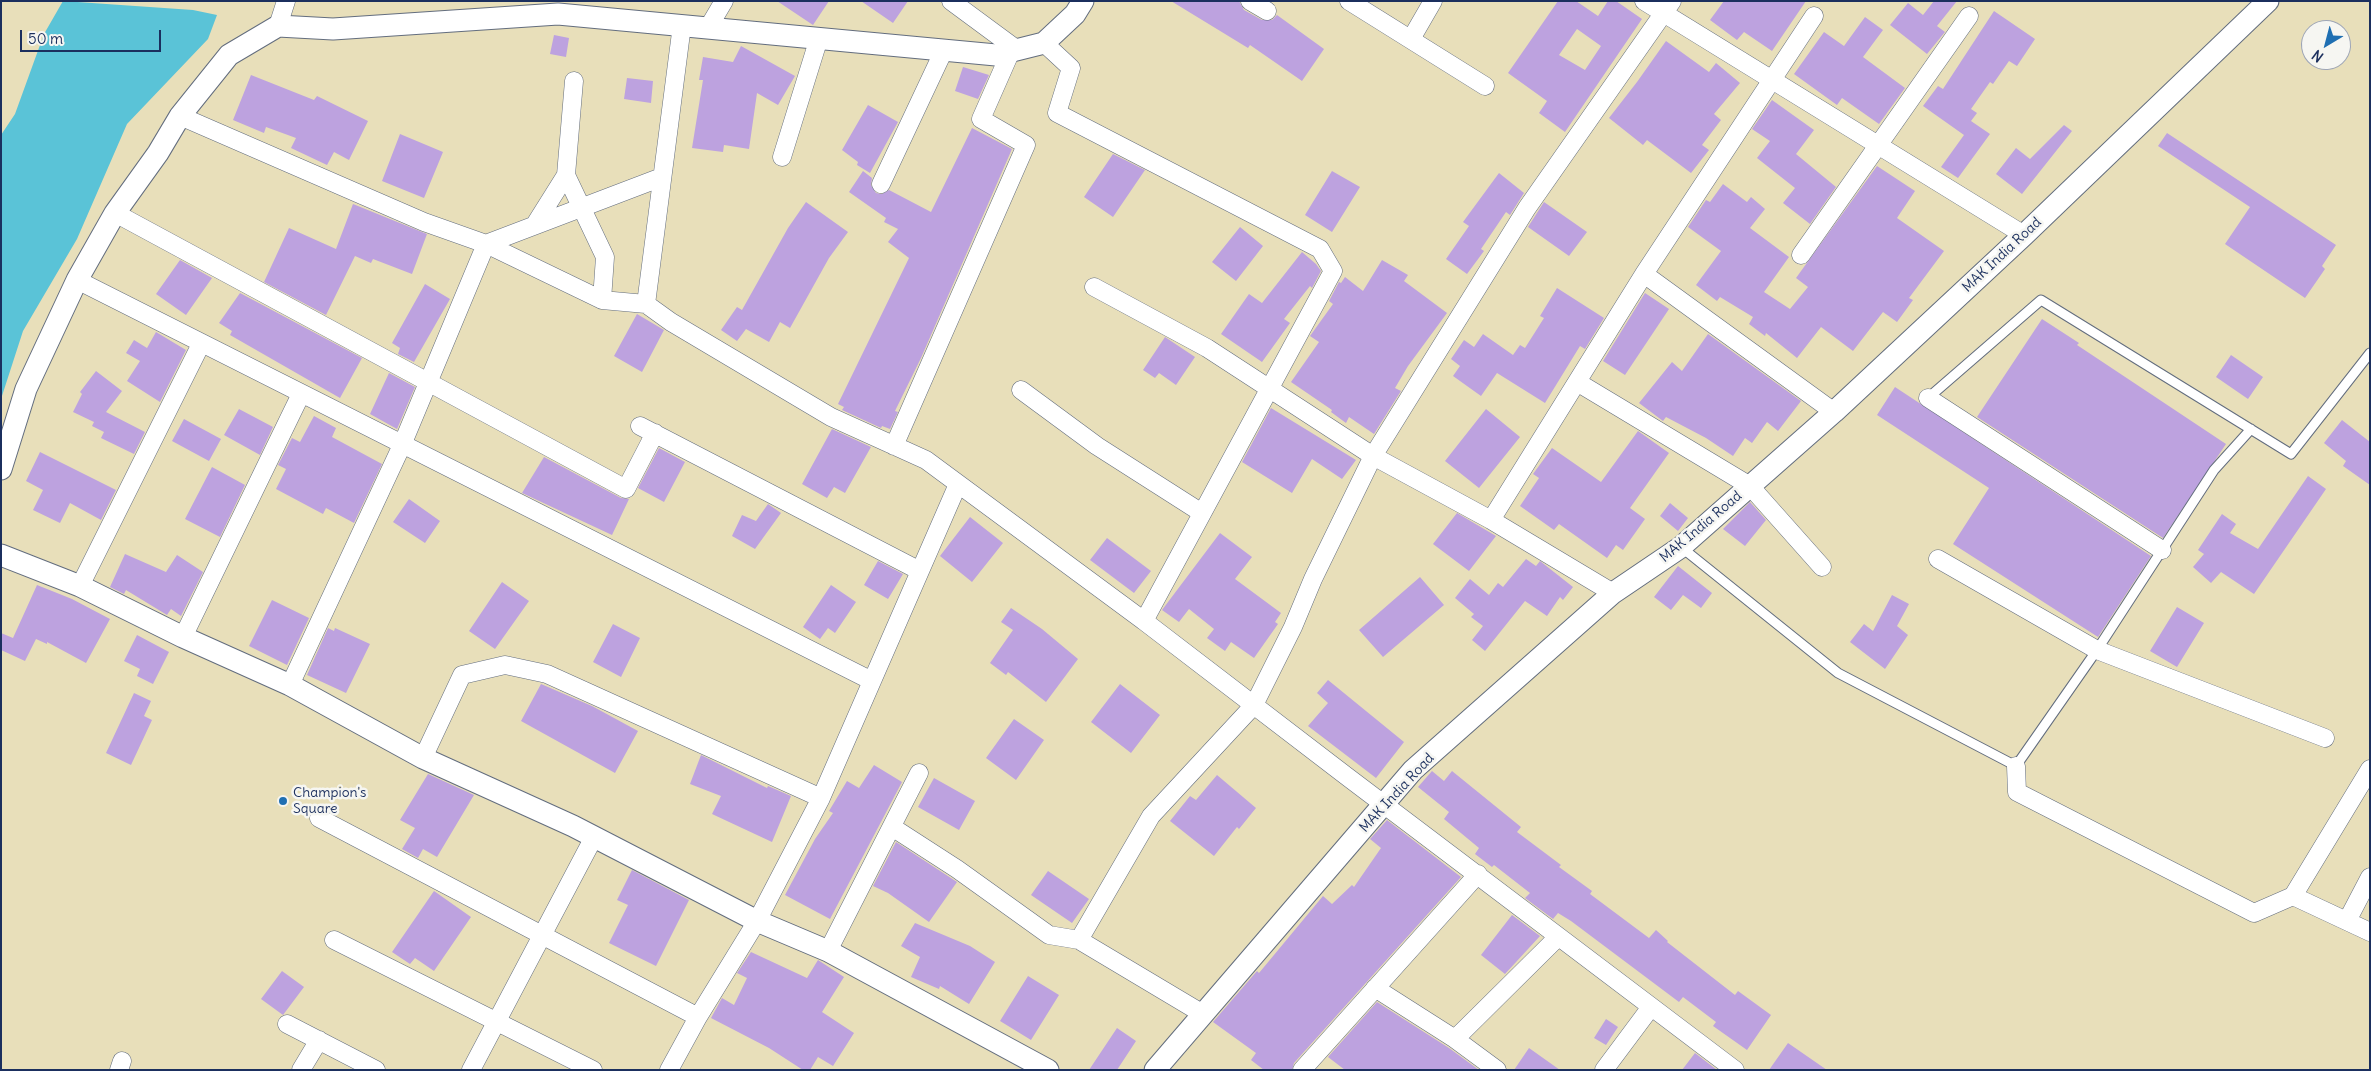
<!DOCTYPE html>
<html>
<head>
<meta charset="utf-8">
<style>
  body { margin:0 }
  #map { position:relative; width:2371px; height:1071px; overflow:hidden; background:#e8dfba; font-family:Delius,sans-serif }
  canvas { display:block }
  .frame { position:absolute; inset:0; border:2px solid #1b2f5e; pointer-events:none }
  .north { position:absolute; left:2301px; top:20px; width:50px; height:50px; box-sizing:border-box; background:#f6f6f2; border:1px solid #9ea6b7; border-radius:50%; rotate:217deg; font-size:14px; font-weight:700; line-height:20px; text-align:center; color:#1b2f5e }
  .north::after { content:''; display:block; margin:auto; width:18px; height:22px; background:#1f6fb2; clip-path:polygon(50% 0,100% 100%,50% 72%,0 100%) }
  .scale { position:absolute; left:20px; top:30px; width:141px; height:22px; box-sizing:border-box; border:2px solid #1b2f5e; border-top:0; padding-left:6px; font-size:15px; line-height:18px; white-space:nowrap; color:#1b2f5e; -webkit-text-stroke:4px #f6f6f2; paint-order:stroke }
</style>
</head>
<body>
<div id="map">
<canvas width="2371" height="1071"></canvas>
<div class="frame"></div>
<div class="north">N</div>
<div class="scale">50 m</div>
</div>
<script>
const ctx = document.querySelector('canvas').getContext('2d');
ctx.lineJoin = 'round';
function fillPath(path, color) { ctx.fillStyle = color; ctx.fill(path, 'evenodd'); }
function strokePath(path, color, width, dash) { ctx.strokeStyle = color; ctx.lineWidth = width; ctx.lineCap = dash ? 'butt' : 'round'; ctx.setLineDash(dash || []); ctx.stroke(path); }
function label(font, color, halo, rows, align = 'center') {
  ctx.font = font + ' Delius,sans-serif'; ctx.lineWidth = 5; ctx.setLineDash([]); ctx.textBaseline = 'middle'; ctx.strokeStyle = halo; ctx.fillStyle = color; for (const [text, x, y, turn = 0] of rows) {
    ctx.save(); ctx.translate(x, y); ctx.rotate((+turn || 0) * Math.PI / 180); ctx.textAlign = isNaN(turn) ? turn : align; if (halo) ctx.strokeText(text, 0, 0); ctx.fillText(text, 0, 0); ctx.restore();
  }
}
fillPath(new Path2D(`
  M 63,1 L 193,10 L 217,15 L 208,39 L 127,124 L 77,239 L 23,331 L 1,399 L 1,135 L 15,114 L 44,34 Z`), '#5ac3d7');
fillPath(new Path2D(`
  M 777,1 L 829,1 L 813,25 Z
  M 861,1 L 908,1 L 893,23 Z
  M 1171,1 L 1239,1 L 1244,10 L 1262,20 L 1272,20 L 1277,15 L 1324,49 L 1302,81 L 1250,45 L 1248,48 Z
  M 1558,1 L 1576,1 L 1598,16 L 1608,1 L 1616,1 L 1642,19 L 1565,132 L 1539,113 L 1547,101 L 1508,73 ZM 1577,29 L 1601,46 L 1585,70 L 1559,55 Z
  M 1724,1 L 1806,1 L 1772,51 L 1744,32 L 1737,40 L 1710,20 Z
  M 1934,1 L 1957,1 L 1937,26 L 1945,32 L 1927,54 L 1890,25 L 1908,3 L 1923,15 Z
  M 1994,11 L 2035,39 L 2017,66 L 2009,61 L 1993,84 L 1990,82 L 1971,109 L 1977,113 L 1971,121 L 1990,134 L 1958,178 L 1941,167 L 1964,135 L 1923,106 L 1938,86 L 1943,89 Z
  M 1865,17 L 1883,30 L 1863,57 L 1905,88 L 1879,124 L 1842,98 L 1837,105 L 1794,74 L 1824,32 L 1844,46 Z
  M 554,35 L 569,38 L 566,57 L 550,54 Z
  M 1666,41 L 1709,72 L 1716,63 L 1740,83 L 1714,114 L 1721,120 L 1702,145 L 1709,150 L 1691,173 L 1647,140 L 1643,145 L 1609,118 L 1637,82 Z
  M 741,46 L 795,76 L 778,105 L 757,93 L 749,149 L 724,145 L 723,152 L 692,148 L 703,80 L 699,80 L 703,57 L 733,62 Z
  M 963,67 L 989,75 L 978,99 L 955,91 Z
  M 251,75 L 314,100 L 317,96 L 368,121 L 349,160 L 334,152 L 327,165 L 291,148 L 296,138 L 266,127 L 264,133 L 233,120 Z
  M 627,78 L 653,81 L 651,103 L 624,99 Z
  M 1772,100 L 1814,130 L 1796,154 L 1836,187 L 1810,224 L 1783,203 L 1795,188 L 1757,158 L 1770,141 L 1752,129 Z
  M 868,105 L 898,122 L 870,173 L 857,165 L 858,162 L 842,150 Z
  M 2064,125 L 2072,131 L 2022,194 L 1996,174 L 2016,148 L 2030,159 Z
  M 972,128 L 1012,149 L 921,358 L 895,411 L 898,412 L 890,429 L 882,426 L 881,428 L 842,410 L 844,407 L 838,404 L 909,258 L 888,242 L 898,229 L 884,222 L 886,218 L 849,192 L 863,171 L 872,178 L 871,185 L 876,193 L 882,194 L 889,190 L 931,212 Z
  M 2167,133 L 2336,245 L 2322,266 L 2325,269 L 2305,298 L 2225,244 L 2250,207 L 2158,146 Z
  M 400,134 L 443,152 L 424,198 L 382,181 Z
  M 1113,154 L 1145,170 L 1113,217 L 1084,197 Z
  M 1877,166 L 1915,191 L 1897,218 L 1944,251 L 1909,298 L 1913,300 L 1897,322 L 1883,312 L 1853,351 L 1821,327 L 1797,358 L 1766,333 L 1765,336 L 1749,324 L 1753,317 L 1720,297 L 1717,301 L 1696,285 L 1721,251 L 1688,227 L 1706,200 L 1710,202 L 1723,184 L 1747,202 L 1751,197 L 1765,209 L 1750,228 L 1789,257 L 1764,292 L 1790,309 L 1808,287 L 1796,278 Z
  M 1332,171 L 1360,187 L 1332,232 L 1305,215 Z
  M 1499,173 L 1524,193 L 1510,215 L 1506,212 L 1481,249 L 1484,251 L 1467,274 L 1446,259 L 1469,226 L 1463,222 Z
  M 806,202 L 848,232 L 829,258 L 790,328 L 780,322 L 769,342 L 746,329 L 737,341 L 721,330 L 737,307 L 742,310 L 788,228 Z
  M 1544,202 L 1587,232 L 1569,256 L 1528,227 Z
  M 353,204 L 427,234 L 412,274 L 373,259 L 371,263 L 355,256 L 326,315 L 264,282 L 289,228 L 336,249 Z
  M 1240,227 L 1263,246 L 1236,281 L 1212,262 Z
  M 1302,252 L 1316,264 L 1321,271 L 1312,288 L 1310,286 L 1284,319 L 1290,323 L 1262,362 L 1221,334 L 1249,294 L 1262,303 Z
  M 180,260 L 212,278 L 186,315 L 156,294 Z
  M 1382,260 L 1408,275 L 1404,281 L 1447,313 L 1408,366 L 1395,388 L 1401,391 L 1374,434 L 1349,417 L 1346,423 L 1331,412 L 1332,410 L 1291,382 L 1319,342 L 1310,336 L 1333,304 L 1329,301 L 1339,282 L 1341,283 L 1345,277 L 1363,291 Z
  M 425,284 L 450,299 L 414,362 L 398,354 L 400,348 L 392,343 Z
  M 1557,288 L 1604,318 L 1585,349 L 1580,346 L 1545,403 L 1497,373 L 1481,396 L 1453,376 L 1460,366 L 1451,359 L 1464,340 L 1474,347 L 1483,334 L 1513,355 L 1520,345 L 1525,348 L 1544,318 L 1540,316 Z
  M 240,293 L 362,358 L 340,398 L 230,335 L 232,331 L 219,323 Z
  M 1645,293 L 1669,309 L 1625,375 L 1603,361 Z
  M 637,314 L 664,330 L 642,372 L 614,356 Z
  M 2042,319 L 2079,343 L 2077,345 L 2226,444 L 2163,538 L 1977,417 Z
  M 156,332 L 186,350 L 160,402 L 127,381 L 140,361 L 126,353 L 134,340 L 147,348 Z
  M 1708,334 L 1801,401 L 1778,431 L 1767,422 L 1752,443 L 1745,438 L 1733,456 L 1706,438 L 1666,417 L 1663,421 L 1639,403 L 1672,362 L 1682,371 Z
  M 1165,337 L 1195,357 L 1176,385 L 1159,373 L 1155,378 L 1143,370 Z
  M 2231,355 L 2263,377 L 2248,399 L 2216,377 Z
  M 96,371 L 122,391 L 106,412 L 145,432 L 134,454 L 101,438 L 104,432 L 92,426 L 94,422 L 73,412 L 82,394 L 80,392 Z
  M 389,373 L 415,387 L 397,429 L 370,414 Z
  M 1895,387 L 2151,556 L 2098,637 L 1953,544 L 1989,488 L 1877,415 Z
  M 1271,408 L 1356,460 L 1342,479 L 1312,459 L 1292,493 L 1242,462 Z
  M 239,409 L 273,427 L 260,455 L 224,435 Z
  M 1486,409 L 1520,437 L 1479,488 L 1445,461 Z
  M 314,416 L 336,428 L 332,437 L 382,464 L 354,523 L 326,508 L 323,514 L 276,489 L 286,469 L 278,465 L 292,438 L 300,442 Z
  M 184,419 L 221,439 L 209,461 L 172,441 Z
  M 2342,420 L 2370,442 L 2370,485 L 2343,466 L 2346,461 L 2324,443 Z
  M 832,429 L 871,447 L 845,493 L 834,487 L 827,498 L 802,484 Z
  M 1638,431 L 1669,453 L 1630,508 L 1645,519 L 1623,550 L 1616,545 L 1607,558 L 1559,524 L 1554,530 L 1520,506 L 1539,478 L 1533,474 L 1552,448 L 1601,482 Z
  M 659,448 L 685,462 L 664,502 L 638,488 Z
  M 40,452 L 116,490 L 101,520 L 70,503 L 60,523 L 33,510 L 43,490 L 26,481 Z
  M 544,457 L 621,498 L 629,499 L 612,535 L 522,493 Z
  M 212,467 L 245,485 L 220,537 L 185,519 Z
  M 2308,476 L 2326,489 L 2254,594 L 2221,572 L 2211,583 L 2193,567 L 2204,554 L 2198,550 L 2222,514 L 2236,524 L 2230,533 L 2258,549 Z
  M 409,499 L 440,521 L 425,543 L 393,522 Z
  M 1750,502 L 1766,520 L 1745,546 L 1723,529 Z
  M 1670,503 L 1688,518 L 1678,531 L 1660,516 Z
  M 768,504 L 781,513 L 755,549 L 732,536 L 742,515 L 756,521 Z
  M 1457,513 L 1496,536 L 1469,571 L 1433,544 Z
  M 970,517 L 1003,543 L 972,582 L 940,556 Z
  M 1220,533 L 1252,557 L 1235,579 L 1281,613 L 1275,622 L 1278,624 L 1254,658 L 1231,642 L 1225,651 L 1207,638 L 1214,629 L 1189,609 L 1179,622 L 1162,610 Z
  M 1107,538 L 1151,571 L 1134,593 L 1090,560 Z
  M 125,554 L 166,572 L 177,555 L 203,572 L 181,616 L 171,609 L 167,615 L 126,590 L 124,594 L 110,587 Z
  M 1526,559 L 1536,566 L 1540,561 L 1573,587 L 1563,600 L 1560,597 L 1547,616 L 1525,601 L 1485,651 L 1472,640 L 1483,626 L 1471,617 L 1474,614 L 1455,598 L 1470,579 L 1489,595 L 1498,583 L 1503,587 Z
  M 878,561 L 903,574 L 888,599 L 864,585 Z
  M 1678,566 L 1712,593 L 1701,608 L 1683,595 L 1671,610 L 1654,597 Z
  M 1420,577 L 1444,605 L 1383,657 L 1359,630 Z
  M 502,582 L 529,601 L 495,649 L 469,631 Z
  M 37,585 L 72,599 L 110,619 L 86,663 L 47,642 L 47,644 L 36,639 L 25,661 L 1,650 L 1,633 L 13,638 Z
  M 831,585 L 856,602 L 835,633 L 828,628 L 820,639 L 803,627 Z
  M 1892,595 L 1909,604 L 1897,626 L 1908,635 L 1885,669 L 1850,642 L 1864,624 L 1873,631 Z
  M 272,600 L 309,618 L 287,665 L 249,646 Z
  M 2177,607 L 2204,623 L 2177,667 L 2150,651 Z
  M 1011,608 L 1042,629 L 1078,659 L 1046,702 L 1008,672 L 1006,675 L 990,663 L 1013,630 L 1001,622 Z
  M 613,624 L 640,638 L 621,677 L 593,662 Z
  M 328,628 L 334,631 L 335,628 L 370,644 L 346,693 L 307,675 Z
  M 137,635 L 169,652 L 153,684 L 137,676 L 140,669 L 124,661 Z
  M 1328,680 L 1404,742 L 1376,778 L 1308,726 L 1328,703 L 1317,693 Z
  M 541,684 L 592,706 L 638,731 L 615,773 L 521,721 Z
  M 1120,684 L 1160,715 L 1131,753 L 1091,722 Z
  M 134,693 L 151,701 L 144,716 L 152,720 L 131,765 L 106,753 Z
  M 1014,719 L 1044,740 L 1016,780 L 986,758 Z
  M 701,755 L 767,788 L 768,786 L 791,796 L 772,842 L 712,814 L 721,796 L 690,784 Z
  M 874,765 L 902,782 L 830,919 L 785,895 L 815,839 L 833,813 L 829,811 L 847,781 L 859,788 Z
  M 1432,771 L 1444,781 L 1452,771 L 1521,827 L 1517,832 L 1561,865 L 1559,867 L 1592,891 L 1590,894 L 1649,938 L 1656,930 L 1668,941 L 1667,942 L 1735,995 L 1738,991 L 1771,1015 L 1747,1050 L 1713,1026 L 1716,1022 L 1683,997 L 1679,1002 L 1571,921 L 1558,913 L 1553,919 L 1525,898 L 1530,893 L 1494,865 L 1492,867 L 1475,854 L 1479,848 L 1444,819 L 1449,812 L 1418,787 Z
  M 428,774 L 474,795 L 437,857 L 423,849 L 418,858 L 402,849 L 415,828 L 400,820 Z
  M 1217,775 L 1256,808 L 1239,829 L 1237,827 L 1214,856 L 1170,821 L 1190,796 L 1196,800 Z
  M 934,778 L 975,801 L 959,830 L 918,807 Z
  M 1387,820 L 1461,877 L 1294,1063 L 1292,1070 L 1264,1070 L 1251,1060 L 1256,1053 L 1213,1022 L 1257,971 L 1259,973 L 1323,896 L 1332,904 L 1352,885 L 1354,887 L 1381,848 L 1370,839 Z
  M 896,842 L 957,882 L 929,922 L 888,893 L 873,886 Z
  M 632,870 L 689,900 L 656,966 L 609,943 L 628,905 L 617,900 Z
  M 1048,871 L 1089,899 L 1072,923 L 1031,895 Z
  M 434,891 L 471,917 L 434,971 L 415,958 L 410,964 L 392,952 Z
  M 1512,915 L 1540,936 L 1505,974 L 1481,955 Z
  M 915,923 L 970,946 L 995,962 L 969,1004 L 940,986 L 939,989 L 911,977 L 920,957 L 901,946 Z
  M 751,952 L 807,978 L 818,960 L 844,977 L 822,1012 L 854,1033 L 833,1066 L 818,1057 L 810,1070 L 803,1070 L 769,1048 L 711,1018 L 722,998 L 734,1005 L 747,978 L 737,973 Z
  M 282,971 L 304,987 L 283,1015 L 261,999 Z
  M 1028,976 L 1059,995 L 1031,1040 L 1000,1021 Z
  M 1377,1002 L 1449,1048 L 1479,1070 L 1345,1070 L 1328,1057 Z
  M 1606,1019 L 1618,1027 L 1606,1045 L 1594,1038 Z
  M 1117,1028 L 1136,1041 L 1117,1070 L 1089,1070 Z
  M 1788,1043 L 1827,1070 L 1769,1070 Z
  M 1529,1048 L 1560,1070 L 1514,1070 Z
  M 1695,1053 L 1717,1070 L 1682,1070 Z`), '#bda2df');
const service = new Path2D(`
  M 1928,398 L 2041,300 L 2291,454 L 2370,353
  M 1681,547 L 1838,673 L 2016,766 L 2097,650 L 2214,470 L 2251,429`);
const minor = new Path2D(`
  M 951,1 L 1016,49
  M 1250,1 L 1267,11
  M 1349,1 L 1485,86
  M 1644,1 L 2024,235
  M 278,26 L 286,1
  M 708,28 L 724,1
  M 1411,39 L 1433,1
  M 1044,43 L 1071,68 L 1057,113 L 1320,249 L 1333,271 L 1144,621 C 1340,772 1537,921 1735,1070
  M 574,81 L 566,175 L 605,257 L 602,300
  M 180,116 L 424,222 L 486,244 L 602,300 L 646,304 L 671,322 L 831,417 L 926,460 L 1144,621
  M 782,157 L 819,38
  M 881,184 L 944,50
  M 115,213 L 626,489 L 655,433
  M 534,226 L 566,175
  M 1801,255 L 1969,16
  M 1644,274 L 1834,412
  M 77,280 L 872,681
  M 1094,287 L 1207,348 L 1373,456 L 1491,520 L 1613,593
  M 646,304 L 682,25
  M 1577,382 L 1750,486 L 1822,567
  M 1021,390 L 1097,446 L 1202,513
  M 1928,398 L 2162,550
  M 640,426 L 920,571
  M 894,446 L 1026,145 L 981,119 L 1011,51
  M 1491,520 L 1644,274 L 1814,16
  M 1938,559 L 2097,650 L 2325,738
  M 80,586 L 201,344
  M 183,637 L 301,394
  M 290,685 L 402,445 L 486,244 L 662,177
  M 423,758 L 462,675 L 505,665 L 547,674 L 821,798
  M 2016,766 L 2017,792 L 2254,913 L 2293,896 L 2370,932
  M 319,818 L 698,1017
  M 892,827 L 957,869 L 1049,935 L 1079,940 L 1203,1014
  M 2293,896 L 2370,769
  M 2347,921 L 2370,877
  M 334,940 L 593,1070
  M 1079,940 L 1151,816 L 1254,705 L 1293,627 L 1313,579 L 1373,456 L 1527,208 L 1672,1
  M 828,951 L 919,773
  M 1375,988 L 1455,1039 L 1497,1070
  M 287,1024 L 376,1070
  M 1455,1039 L 1558,937
  M 119,1070 L 122,1061
  M 301,1070 L 319,1040
  M 471,1070 L 594,837
  M 669,1070 L 698,1017 L 757,921 L 821,798 L 958,484
  M 1302,1070 L 1478,874
  M 1604,1070 L 1651,1007`);
const tertiary = new Path2D(`
  M 1,469 L 26,389 L 77,280 L 115,213 L 158,153 L 180,116 L 229,55 L 278,26 L 333,29 L 558,14 L 996,55 L 1044,43 L 1075,14 L 1083,1
  M 1,555 L 80,586 L 183,637 L 290,685 L 423,758 L 573,826 L 757,921 L 828,951 L 1048,1070
  M 1155,1070 L 1413,770 L 1613,593 L 1681,547 L 1834,412 L 2024,235 L 2268,1`);
strokePath(service, '#636d7e', 11);
strokePath(minor, '#636d7e', 19);
strokePath(tertiary, '#636d7e', 23);
strokePath(service, '#fff', 9);
strokePath(minor, '#fff', 18);
strokePath(tertiary, '#fff', 21);
for (const [x, y, r, color] of [
  [283,801,5,"#1f6fb2"]
]) { const dot = new Path2D(); dot.arc(x, y, r, 0, 2 * Math.PI); ctx.fillStyle = color; ctx.fill(dot); strokePath(dot, '#f6f6f2', 2); }
label('14px', '#1b2f5e', '#f6f6f2', [
  ["MAK India Road",2002,255,-43],
  ["MAK India Road",1701,527,-40],
  ["MAK India Road",1397,793,-47]
]);
label('14px', '#1b2f5e', '#f6f6f2', [
  ["Champion's",293,793],
  ["Square",293,809]
], 'left');
</script>
</body>
</html>
